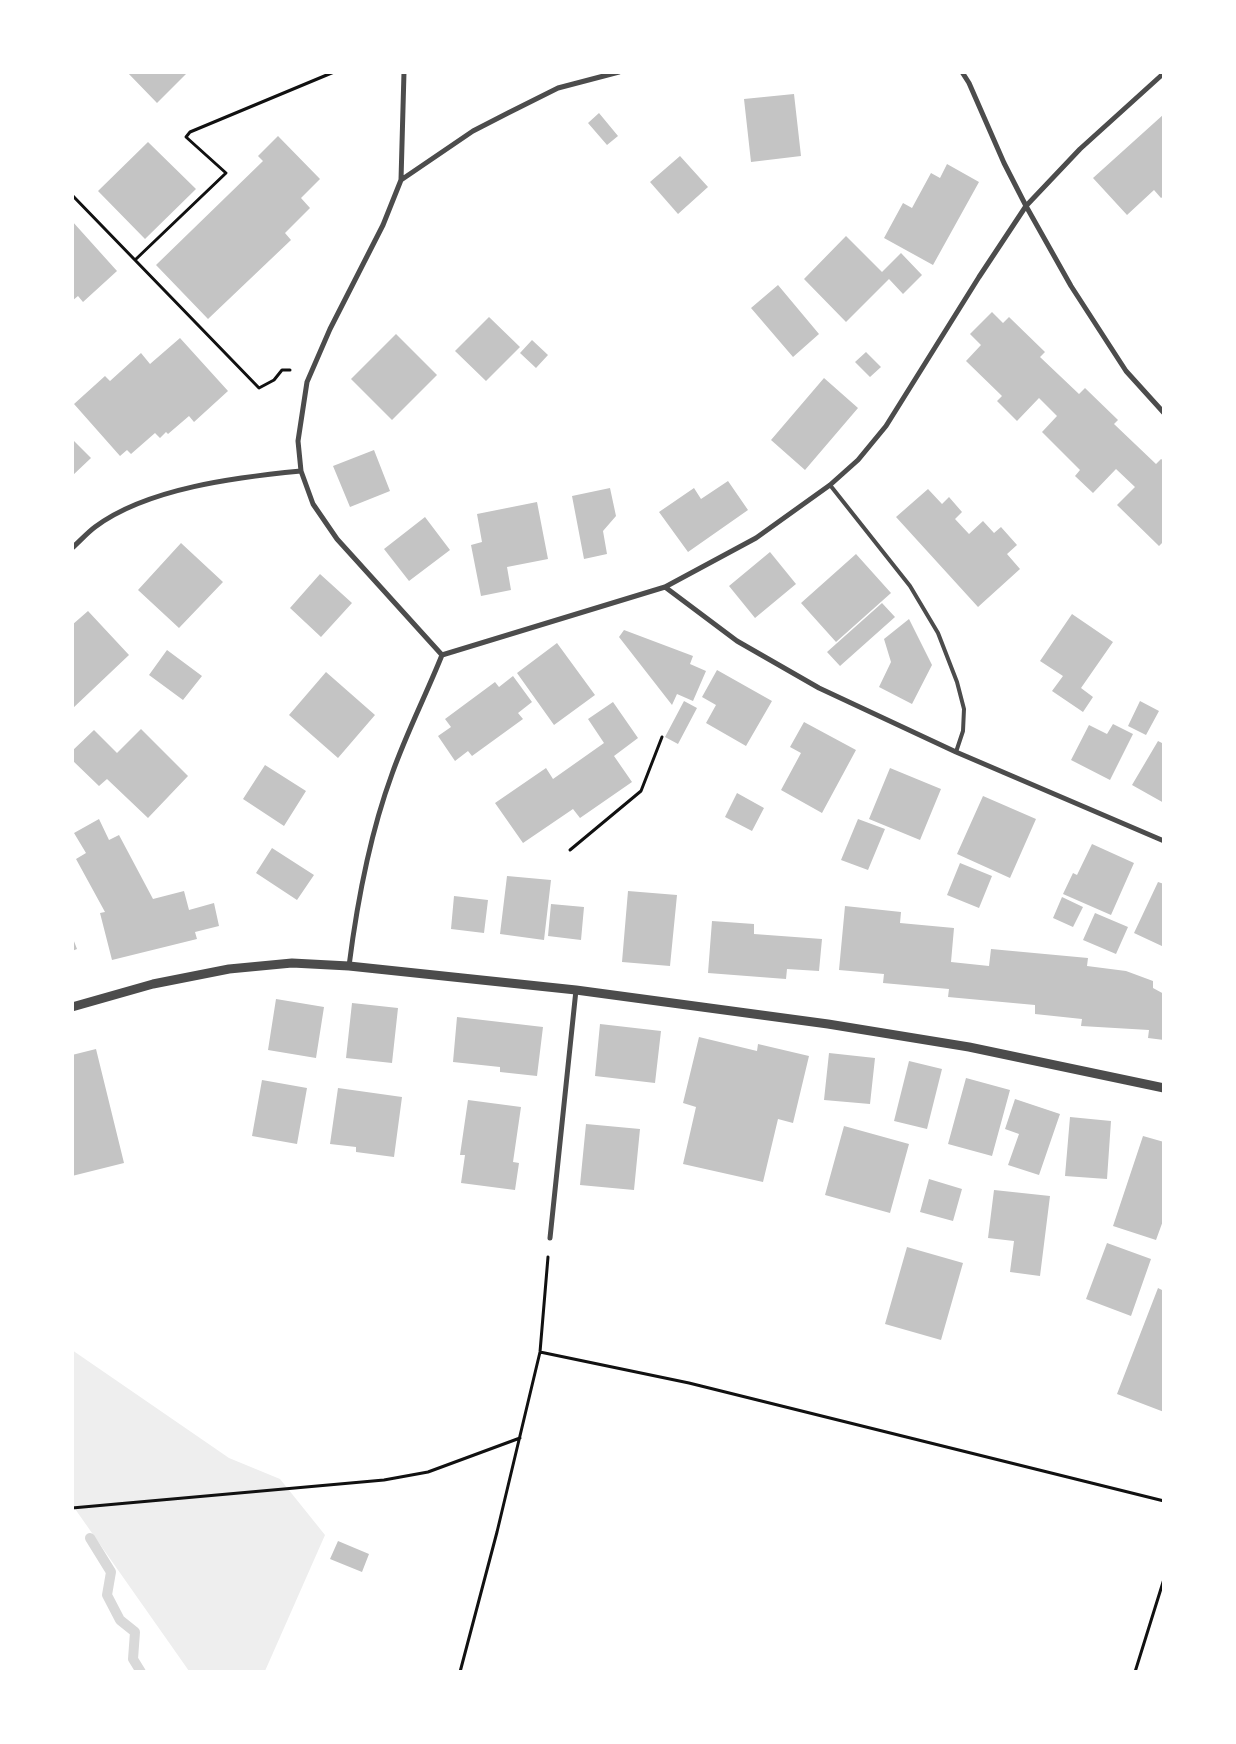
<!DOCTYPE html>
<html>
<head>
<meta charset="utf-8">
<style>
  body { margin:0 }
  #map { position:relative; width:1236px; height:1744px; overflow:hidden; background:#fff; font-family:"Open Sans",sans-serif }
  canvas { display:block }
  .frame { position:absolute; inset:0; border:74px solid #fff; pointer-events:none }
</style>
</head>
<body>
<div id="map">
<canvas width="1236" height="1744"></canvas>
<div class="frame"></div>
</div>
<script>
const ctx = document.querySelector('canvas').getContext('2d');
ctx.lineJoin = 'round';
function fillPath(path, color) { ctx.fillStyle = color; ctx.fill(path, 'evenodd'); }
function strokePath(path, color, width, dash) { ctx.strokeStyle = color; ctx.lineWidth = width; ctx.lineCap = dash ? 'butt' : 'round'; ctx.setLineDash(dash || []); ctx.stroke(path); }
fillPath(new Path2D(`
  M 72,1350 L 229,1458 L 280,1479 L 325,1535 L 265,1671 L 189,1671 L 73,1506 Z`), '#eee');
strokePath(new Path2D(`
  M 90,1538 L 111,1572 L 107,1595 L 120,1620 L 135,1632 L 133,1659 L 141,1672`), '#d9d9d9', 10);
fillPath(new Path2D(`
  M 127,72 L 188,72 L 157,103 Z
  M 794,94 L 801,156 L 751,162 L 744,99 Z
  M 599,113 L 618,136 L 607,145 L 588,123 Z
  M 1164,114 L 1164,196 L 1161,198 L 1154,190 L 1127,215 L 1093,178 Z
  M 278,136 L 320,179 L 301,198 L 310,208 L 285,233 L 291,240 L 208,319 L 156,265 L 263,161 L 258,156 Z
  M 148,142 L 196,189 L 145,239 L 98,191 Z
  M 680,156 L 708,187 L 678,214 L 650,182 Z
  M 947,164 L 979,182 L 933,265 L 884,238 L 903,203 L 912,208 L 931,173 L 940,178 Z
  M 72,221 L 117,271 L 83,302 L 78,296 L 72,301 Z
  M 846,236 L 882,272 L 901,253 L 922,275 L 903,294 L 889,279 L 846,322 L 804,279 Z
  M 778,285 L 819,334 L 793,357 L 751,308 Z
  M 992,312 L 1003,323 L 1009,317 L 1045,352 L 1040,357 L 1079,394 L 1085,388 L 1118,420 L 1114,424 L 1156,464 L 1161,459 L 1164,461 L 1164,541 L 1159,546 L 1117,505 L 1135,487 L 1116,469 L 1093,493 L 1075,476 L 1080,470 L 1042,432 L 1057,416 L 1039,398 L 1017,421 L 997,401 L 1002,396 L 966,361 L 981,345 L 970,334 Z
  M 489,317 L 520,347 L 486,381 L 455,351 Z
  M 396,334 L 437,375 L 392,420 L 351,379 Z
  M 180,338 L 228,391 L 194,422 L 189,416 L 168,434 L 166,432 L 160,438 L 155,433 L 131,454 L 127,450 L 120,456 L 74,404 L 105,376 L 110,381 L 141,353 L 150,364 Z
  M 532,340 L 548,355 L 536,368 L 520,353 Z
  M 866,352 L 881,367 L 870,377 L 855,362 Z
  M 824,378 L 858,408 L 805,470 L 771,440 Z
  M 72,439 L 91,458 L 72,476 Z
  M 374,450 L 390,491 L 350,507 L 333,466 Z
  M 728,481 L 748,510 L 688,552 L 659,512 L 694,488 L 701,499 Z
  M 610,488 L 616,516 L 603,531 L 607,554 L 584,559 L 572,496 Z
  M 928,489 L 942,504 L 949,497 L 962,512 L 955,519 L 969,534 L 983,521 L 994,533 L 1001,527 L 1017,545 L 1007,554 L 1020,569 L 978,607 L 896,517 Z
  M 537,502 L 548,559 L 507,567 L 511,590 L 481,596 L 471,545 L 482,542 L 477,514 Z
  M 425,517 L 450,550 L 409,581 L 384,549 Z
  M 181,543 L 223,582 L 179,628 L 138,590 Z
  M 770,552 L 796,584 L 755,618 L 729,586 Z
  M 856,554 L 891,593 L 836,642 L 801,603 Z
  M 320,574 L 352,603 L 321,637 L 290,608 Z
  M 882,603 L 895,617 L 840,666 L 827,652 Z
  M 88,611 L 129,655 L 72,709 L 72,625 Z
  M 1072,614 L 1113,642 L 1081,688 L 1093,697 L 1083,712 L 1052,691 L 1063,676 L 1040,661 Z
  M 909,619 L 932,665 L 912,704 L 879,687 L 891,662 L 884,639 Z
  M 624,630 L 693,656 L 690,664 L 706,671 L 693,701 L 677,694 L 672,705 L 619,637 Z
  M 557,643 L 595,695 L 554,725 L 517,673 Z
  M 167,650 L 202,676 L 183,700 L 149,675 Z
  M 717,670 L 772,701 L 746,746 L 706,723 L 716,705 L 702,697 Z
  M 326,672 L 375,715 L 338,758 L 289,715 Z
  M 513,676 L 532,702 L 518,713 L 523,719 L 472,756 L 468,751 L 455,761 L 438,736 L 451,727 L 445,719 L 495,682 L 499,687 Z
  M 684,701 L 697,708 L 678,744 L 665,737 Z
  M 1140,701 L 1159,711 L 1146,735 L 1128,726 Z
  M 613,702 L 638,738 L 614,756 L 632,782 L 580,818 L 573,809 L 523,843 L 495,803 L 546,768 L 553,779 L 604,743 L 588,719 Z
  M 804,722 L 856,750 L 822,813 L 781,790 L 801,753 L 790,747 Z
  M 1113,724 L 1133,734 L 1110,780 L 1071,760 L 1089,725 L 1107,734 Z
  M 141,729 L 188,776 L 148,818 L 107,779 L 99,786 L 72,760 L 72,751 L 94,730 L 117,753 Z
  M 1158,741 L 1164,744 L 1164,803 L 1132,785 Z
  M 265,765 L 306,791 L 284,826 L 243,799 Z
  M 890,768 L 941,789 L 920,840 L 869,819 Z
  M 737,793 L 764,808 L 752,831 L 725,817 Z
  M 983,796 L 1036,819 L 1010,878 L 957,854 Z
  M 99,819 L 109,840 L 119,835 L 153,899 L 184,891 L 189,910 L 214,903 L 219,926 L 195,932 L 197,939 L 112,960 L 100,913 L 105,912 L 76,859 L 86,853 L 74,833 Z
  M 858,819 L 885,829 L 868,870 L 841,860 Z
  M 1092,844 L 1134,863 L 1111,915 L 1063,894 L 1073,873 L 1077,875 Z
  M 272,848 L 314,875 L 297,900 L 256,873 Z
  M 960,863 L 992,876 L 979,908 L 947,895 Z
  M 507,876 L 551,880 L 544,940 L 500,934 Z
  M 1158,882 L 1164,884 L 1164,947 L 1134,933 Z
  M 628,891 L 677,895 L 670,966 L 622,962 Z
  M 454,896 L 488,900 L 484,933 L 451,929 Z
  M 1062,897 L 1083,907 L 1073,927 L 1053,918 Z
  M 551,904 L 584,907 L 581,940 L 548,936 Z
  M 845,906 L 901,912 L 900,923 L 954,928 L 951,962 L 989,966 L 991,949 L 1088,958 L 1087,966 L 1126,971 L 1153,981 L 1153,988 L 1164,994 L 1164,1040 L 1148,1038 L 1149,1030 L 1081,1026 L 1082,1019 L 1035,1014 L 1035,1005 L 948,997 L 949,989 L 883,983 L 884,974 L 839,970 Z
  M 1095,913 L 1128,927 L 1116,954 L 1083,940 Z
  M 712,921 L 754,924 L 754,934 L 822,939 L 819,971 L 787,969 L 786,979 L 708,973 Z
  M 72,936 L 77,949 L 72,951 Z
  M 276,999 L 324,1007 L 316,1058 L 268,1050 Z
  M 352,1003 L 398,1008 L 392,1063 L 346,1058 Z
  M 457,1017 L 543,1027 L 537,1076 L 500,1072 L 500,1067 L 453,1062 Z
  M 600,1024 L 661,1031 L 655,1083 L 595,1076 Z
  M 699,1037 L 757,1051 L 758,1044 L 809,1056 L 793,1123 L 778,1119 L 763,1182 L 683,1164 L 696,1107 L 683,1103 Z
  M 96,1049 L 124,1163 L 72,1176 L 72,1055 Z
  M 829,1053 L 875,1058 L 870,1104 L 824,1100 Z
  M 909,1061 L 942,1069 L 927,1129 L 894,1121 Z
  M 966,1078 L 1010,1090 L 992,1156 L 948,1144 Z
  M 262,1080 L 307,1088 L 297,1144 L 252,1136 Z
  M 338,1088 L 402,1097 L 394,1157 L 356,1152 L 356,1147 L 330,1144 Z
  M 1015,1099 L 1060,1114 L 1039,1175 L 1008,1165 L 1019,1134 L 1005,1129 Z
  M 468,1100 L 521,1107 L 513,1162 L 519,1163 L 515,1190 L 461,1183 L 465,1155 L 460,1155 Z
  M 1070,1117 L 1111,1121 L 1107,1179 L 1065,1176 Z
  M 586,1124 L 640,1129 L 634,1190 L 580,1185 Z
  M 844,1126 L 909,1144 L 890,1213 L 825,1195 Z
  M 1143,1136 L 1164,1142 L 1164,1218 L 1156,1240 L 1113,1226 Z
  M 929,1179 L 962,1189 L 953,1221 L 920,1212 Z
  M 994,1190 L 1050,1196 L 1040,1276 L 1010,1272 L 1014,1241 L 988,1238 Z
  M 1107,1243 L 1151,1259 L 1131,1316 L 1086,1299 Z
  M 907,1247 L 963,1263 L 941,1340 L 885,1324 Z
  M 1158,1288 L 1164,1291 L 1164,1412 L 1117,1394 Z
  M 338,1541 L 369,1554 L 362,1572 L 330,1559 Z`), '#c4c4c4');
strokePath(new Path2D(`
  M 72,195 L 259,388 L 274,380 L 282,370 L 290,370
  M 135,260 L 226,173 L 186,137 L 190,132 L 334,72
  M 570,850 L 641,791 L 662,737
  M 540,1352 L 689,1383 L 1164,1501
  M 72,1508 L 384,1480 L 428,1472 L 520,1438
  M 460,1672 L 497,1532 L 540,1352 L 548,1257
  M 1135,1672 L 1164,1579`), '#111', 3);
strokePath(new Path2D(`
  M 830,485 L 910,586 L 938,633 L 957,682 L 964,709 L 963,731 L 956,752`), '#4c4c4c', 4);
strokePath(new Path2D(`
  M 962,72 L 969,83 L 1004,163 L 1026,206 L 1071,286 L 1126,371 L 1164,413
  M 401,180 L 473,131 L 508,113 L 558,88 L 619,72
  M 72,548 C 80,541 87,533 95,527 C 147,488 238,477 301,471
  M 665,587 L 737,641 L 819,688 L 956,752 L 1164,841
  M 442,655 L 665,587 L 756,538 L 830,485 L 858,460 L 886,426 L 979,277 L 1026,206 L 1080,149 L 1164,73
  M 349,966 C 357,903 370,834 392,774 C 406,734 426,695 442,655 L 337,539 L 313,504 L 301,471 L 298,441 L 307,382 L 330,329 L 383,225 L 401,180 L 404,72
  M 550,1238 L 576,990`), '#4c4c4c', 5);
strokePath(new Path2D(`
  M 72,1007 L 153,984 L 229,969 L 292,963 L 349,966 L 576,990 L 828,1024 L 969,1047 L 1164,1088`), '#4c4c4c', 9);
</script>
</body>
</html>
